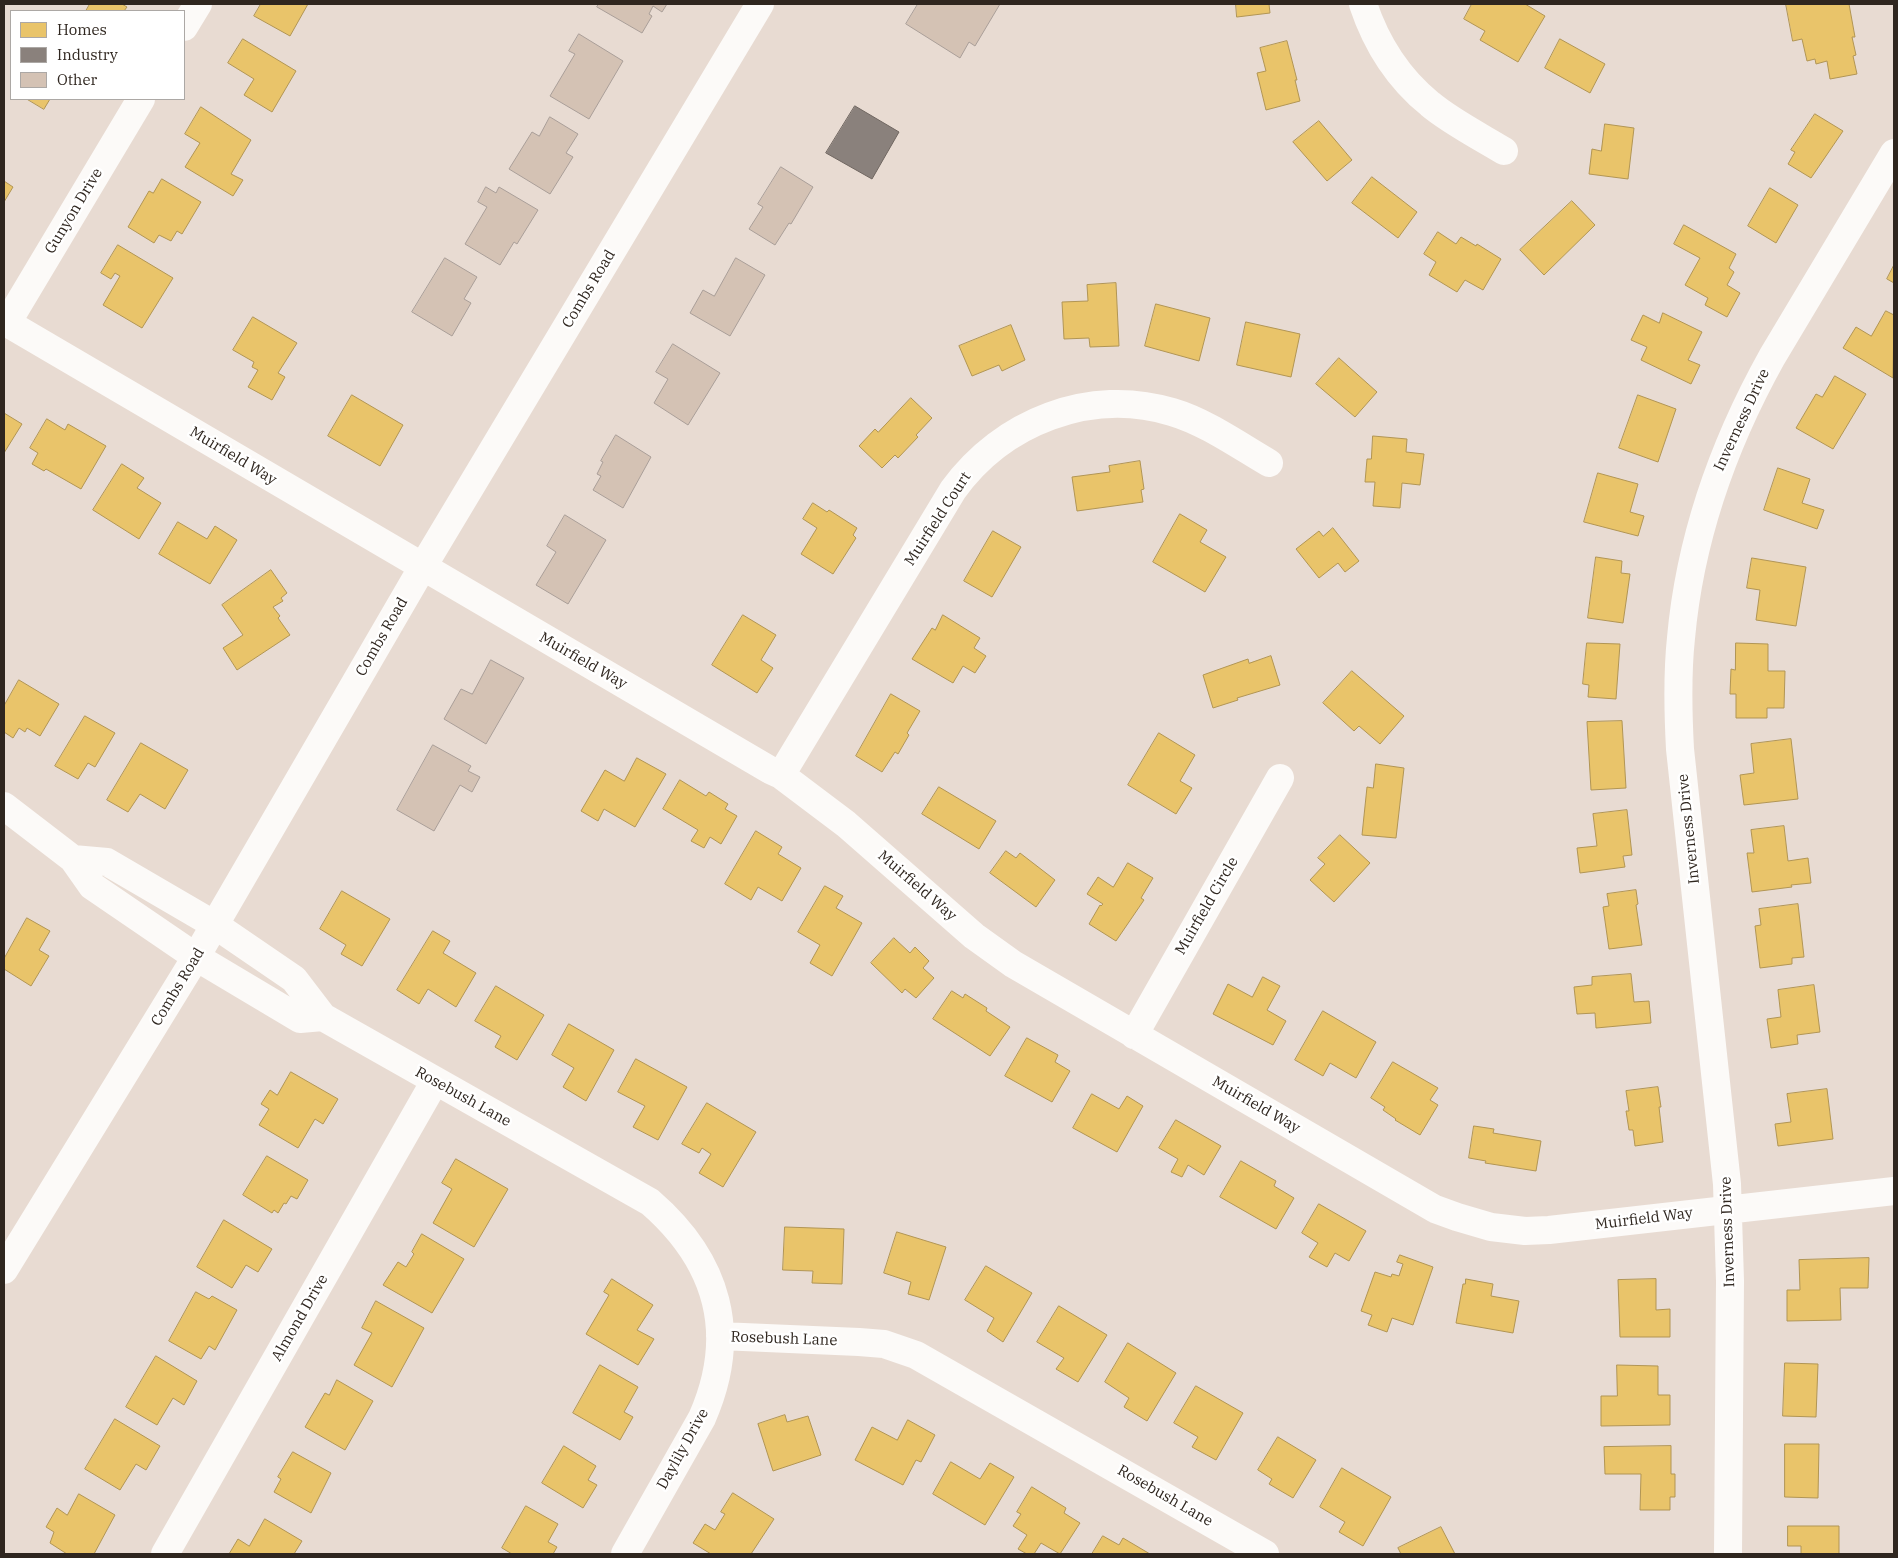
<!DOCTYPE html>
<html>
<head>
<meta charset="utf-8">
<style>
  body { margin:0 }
  #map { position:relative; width:1898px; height:1558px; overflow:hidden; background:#e8dbd2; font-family:"IBM Plex Serif",serif }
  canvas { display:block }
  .frame { position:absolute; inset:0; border:5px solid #2f261f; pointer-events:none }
  .legend { position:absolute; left:10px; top:10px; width:175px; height:90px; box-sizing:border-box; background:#fff; border:1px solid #aca8a5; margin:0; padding:6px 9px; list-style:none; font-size:15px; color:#2f261f }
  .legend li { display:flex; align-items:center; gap:10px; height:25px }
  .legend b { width:25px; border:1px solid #aca8a5 }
</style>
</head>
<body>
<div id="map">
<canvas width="1898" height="1558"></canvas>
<div class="frame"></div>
<ul class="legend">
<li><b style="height:14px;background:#e9c46a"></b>Homes</li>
<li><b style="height:14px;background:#8a817c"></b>Industry</li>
<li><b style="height:14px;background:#d4c2b4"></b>Other</li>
</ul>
</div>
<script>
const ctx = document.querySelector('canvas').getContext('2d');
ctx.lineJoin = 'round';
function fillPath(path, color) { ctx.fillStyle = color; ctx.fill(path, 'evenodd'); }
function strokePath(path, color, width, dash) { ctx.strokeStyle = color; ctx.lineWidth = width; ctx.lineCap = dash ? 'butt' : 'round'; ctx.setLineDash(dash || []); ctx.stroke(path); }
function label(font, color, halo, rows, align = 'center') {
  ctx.font = font + ' "IBM Plex Serif",serif'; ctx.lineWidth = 5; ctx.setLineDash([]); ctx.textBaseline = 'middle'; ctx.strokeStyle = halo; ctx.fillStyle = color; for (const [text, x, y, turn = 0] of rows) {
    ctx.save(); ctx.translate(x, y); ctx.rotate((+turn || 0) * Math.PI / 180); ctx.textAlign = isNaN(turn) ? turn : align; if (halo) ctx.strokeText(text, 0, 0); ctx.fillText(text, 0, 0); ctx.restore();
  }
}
const homes = new Path2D(`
  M 90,4 L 122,4 L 127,7 L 124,11 L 86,11 Z
  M 261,4 L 308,4 L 290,36 L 254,16 Z
  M 1236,4 L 1269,4 L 1270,13 L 1237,17 Z
  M 1472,4 L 1525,4 L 1545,16 L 1518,62 L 1480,40 L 1485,31 L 1464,19 Z
  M 1786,4 L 1849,4 L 1855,37 L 1852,37 L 1856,55 L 1853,56 L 1857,74 L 1830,79 L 1827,61 L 1816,64 L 1815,59 L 1807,61 L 1802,39 L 1793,41 Z
  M 243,39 L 296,71 L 272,112 L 244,95 L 254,79 L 228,63 Z
  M 1560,39 L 1605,64 L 1590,93 L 1545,68 Z
  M 1287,41 L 1297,80 L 1295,80 L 1300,101 L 1266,110 L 1257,73 L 1266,71 L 1260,48 Z
  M 27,99 L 50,99 L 44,109 Z
  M 201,107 L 251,140 L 231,174 L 243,180 L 233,196 L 185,167 L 200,143 L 185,134 Z
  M 1815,114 L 1843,131 L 1811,178 L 1788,164 L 1795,152 L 1791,150 Z
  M 1319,121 L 1352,160 L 1327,181 L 1293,142 Z
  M 1605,124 L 1634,128 L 1628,179 L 1589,174 L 1592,149 L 1601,151 Z
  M 1372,177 L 1417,212 L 1398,238 L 1352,203 Z
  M 162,179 L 201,202 L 182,234 L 177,231 L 171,241 L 159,235 L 154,243 L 128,227 L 149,191 L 153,193 Z
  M 4,181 L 13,187 L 4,202 Z
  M 1770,188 L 1798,205 L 1776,243 L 1748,226 Z
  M 1572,201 L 1595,225 L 1544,275 L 1520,250 Z
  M 1684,225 L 1736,254 L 1729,268 L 1734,272 L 1727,285 L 1740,293 L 1727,317 L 1705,305 L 1708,298 L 1685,285 L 1700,258 L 1674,244 Z
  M 1438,232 L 1456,244 L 1461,237 L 1476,246 L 1477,244 L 1501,259 L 1483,290 L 1465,280 L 1457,292 L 1429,275 L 1436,262 L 1424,254 Z
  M 118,245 L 173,278 L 142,328 L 103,305 L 120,276 L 115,273 L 111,279 L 101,273 Z
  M 1894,265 L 1894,283 L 1887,279 Z
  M 1116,283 L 1119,346 L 1090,347 L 1089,338 L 1064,339 L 1062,302 L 1088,301 L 1087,285 Z
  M 1156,304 L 1210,318 L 1199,361 L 1145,346 Z
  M 1886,311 L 1894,315 L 1893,378 L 1843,348 L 1856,327 L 1871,336 Z
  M 1663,313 L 1702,332 L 1688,360 L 1700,365 L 1691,384 L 1641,360 L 1647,347 L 1631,340 L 1643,315 L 1659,323 Z
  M 253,317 L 297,343 L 278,373 L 285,377 L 272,400 L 248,387 L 258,370 L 252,367 L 254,362 L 233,350 Z
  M 1246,322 L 1300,334 L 1291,377 L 1237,365 Z
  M 1011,325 L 1025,360 L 1002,371 L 999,365 L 972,376 L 959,346 Z
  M 1339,358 L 1377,392 L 1355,417 L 1316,384 Z
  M 1835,376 L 1866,394 L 1833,449 L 1796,428 L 1816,394 L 1822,397 Z
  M 352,395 L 403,425 L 380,466 L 328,436 Z
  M 1638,395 L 1676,409 L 1658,462 L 1619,448 Z
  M 911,398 L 932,418 L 916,435 L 918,437 L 898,458 L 895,455 L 882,468 L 859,446 L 875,429 L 878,432 Z
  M 4,413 L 22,424 L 4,453 Z
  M 47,419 L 65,430 L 68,424 L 106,446 L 81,489 L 46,469 L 44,471 L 32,464 L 38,453 L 30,448 Z
  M 1373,436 L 1407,439 L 1406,452 L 1424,454 L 1420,485 L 1402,483 L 1400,508 L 1373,506 L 1375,482 L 1365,482 L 1367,459 L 1371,459 Z
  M 1140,461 L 1144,489 L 1141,490 L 1143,502 L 1077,511 L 1072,477 L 1110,472 L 1109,466 Z
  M 122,464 L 144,478 L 137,488 L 161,503 L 139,539 L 93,510 Z
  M 1778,468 L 1810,479 L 1802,503 L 1824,510 L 1817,529 L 1764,510 Z
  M 1598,473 L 1638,484 L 1630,512 L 1644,516 L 1638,536 L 1584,522 Z
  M 813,503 L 827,512 L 829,510 L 857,528 L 853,535 L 856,538 L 833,574 L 801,554 L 817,528 L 803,519 Z
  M 1180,514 L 1207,530 L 1200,542 L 1226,557 L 1205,592 L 1153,562 Z
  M 178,522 L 207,539 L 215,526 L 237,540 L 210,584 L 159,554 Z
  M 1333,528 L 1359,561 L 1345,572 L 1338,563 L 1319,578 L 1296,549 L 1319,531 L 1323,536 Z
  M 993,531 L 1021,547 L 992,597 L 964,581 Z
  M 1596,557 L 1622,561 L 1621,573 L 1630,574 L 1623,623 L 1588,618 Z
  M 1752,558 L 1806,567 L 1796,626 L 1756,620 L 1760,590 L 1747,588 Z
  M 271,570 L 287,593 L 281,598 L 283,601 L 273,607 L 280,616 L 278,618 L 290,635 L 237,670 L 223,648 L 243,635 L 222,605 Z
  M 743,615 L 776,635 L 761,660 L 773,668 L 757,693 L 712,665 Z
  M 943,615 L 980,638 L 974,648 L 986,656 L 975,673 L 963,666 L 953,683 L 912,659 L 932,628 L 935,630 Z
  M 1587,643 L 1620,644 L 1616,699 L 1588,697 L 1589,685 L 1583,684 Z
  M 1736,643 L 1768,644 L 1768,671 L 1785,671 L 1784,708 L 1767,708 L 1767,718 L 1736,718 L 1736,694 L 1730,694 L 1731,669 L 1735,670 Z
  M 1271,656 L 1280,685 L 1237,698 L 1238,700 L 1213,708 L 1203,675 L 1248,659 L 1249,663 Z
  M 1352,671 L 1404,716 L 1380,744 L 1359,726 L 1354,731 L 1323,703 Z
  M 19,680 L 59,704 L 40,736 L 27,728 L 25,732 L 19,728 L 13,738 L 4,732 L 4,706 Z
  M 891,694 L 920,711 L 907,733 L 909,735 L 898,754 L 895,752 L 882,772 L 856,756 Z
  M 85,716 L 115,733 L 95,767 L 88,763 L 78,779 L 55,766 Z
  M 1622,721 L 1626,788 L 1591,790 L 1587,722 Z
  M 1159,733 L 1195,755 L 1180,781 L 1192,788 L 1176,814 L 1128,785 Z
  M 1791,739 L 1798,799 L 1744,805 L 1740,775 L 1754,773 L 1751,744 Z
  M 141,743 L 188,770 L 165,809 L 140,794 L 128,812 L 107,800 Z
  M 637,758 L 666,774 L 635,827 L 604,809 L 598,821 L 581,811 L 605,770 L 624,781 Z
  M 1376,764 L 1404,768 L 1396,838 L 1362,835 L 1367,787 L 1373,788 Z
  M 680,780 L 706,796 L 709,792 L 728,804 L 725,809 L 737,816 L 721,844 L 710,837 L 704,848 L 691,841 L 698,830 L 663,809 Z
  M 939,787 L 996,821 L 979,849 L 922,814 Z
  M 1627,810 L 1632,855 L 1623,856 L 1625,867 L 1580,873 L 1577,848 L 1597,846 L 1593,814 Z
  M 1784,826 L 1788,861 L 1808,858 L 1811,883 L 1791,885 L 1792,887 L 1752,892 L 1747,853 L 1754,853 L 1751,830 Z
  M 756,831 L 782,847 L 778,854 L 801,868 L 782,901 L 758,887 L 751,900 L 725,884 Z
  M 1340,835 L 1370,863 L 1334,902 L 1310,880 L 1325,864 L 1318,858 Z
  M 1006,851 L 1016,858 L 1020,853 L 1055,880 L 1036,907 L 990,873 Z
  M 1128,863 L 1153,878 L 1141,898 L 1144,900 L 1116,941 L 1089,924 L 1100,905 L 1101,906 L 1103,904 L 1087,894 L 1098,877 L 1113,887 Z
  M 825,886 L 843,896 L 836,908 L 862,923 L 832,976 L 810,963 L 820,945 L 798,932 Z
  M 1636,890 L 1638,904 L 1636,905 L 1642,945 L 1609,949 L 1603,907 L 1609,906 L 1607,894 Z
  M 342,891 L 390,919 L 362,966 L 341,954 L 346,945 L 320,929 Z
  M 1798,904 L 1804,957 L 1792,958 L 1792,964 L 1760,968 L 1755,926 L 1761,925 L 1759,909 Z
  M 27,918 L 50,931 L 39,950 L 49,956 L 31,986 L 4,969 L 4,959 Z
  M 433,931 L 450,941 L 443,953 L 476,973 L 456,1007 L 428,989 L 419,1004 L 397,990 Z
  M 894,938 L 910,953 L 915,947 L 929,961 L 923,968 L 934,978 L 916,998 L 905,989 L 902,993 L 871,963 Z
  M 1631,974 L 1634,1002 L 1649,1001 L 1651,1023 L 1596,1028 L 1595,1013 L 1577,1014 L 1574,987 L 1592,985 L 1592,977 Z
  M 1263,977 L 1280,986 L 1267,1010 L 1286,1021 L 1273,1045 L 1213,1014 L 1228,984 L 1252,997 Z
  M 1814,985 L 1820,1032 L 1797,1035 L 1798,1044 L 1771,1048 L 1767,1019 L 1781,1017 L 1778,990 Z
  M 496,986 L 544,1015 L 517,1060 L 495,1047 L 501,1036 L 475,1021 Z
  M 952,991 L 963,998 L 965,994 L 987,1008 L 986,1011 L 1010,1027 L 990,1056 L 933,1019 Z
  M 1323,1011 L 1376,1042 L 1356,1078 L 1330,1063 L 1323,1076 L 1295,1060 Z
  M 569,1024 L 614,1050 L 586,1101 L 563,1087 L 574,1068 L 552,1055 Z
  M 1027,1038 L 1058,1055 L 1055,1062 L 1070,1071 L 1052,1102 L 1005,1076 Z
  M 636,1059 L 687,1087 L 658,1140 L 633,1127 L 645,1106 L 618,1092 Z
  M 1393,1062 L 1438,1088 L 1430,1100 L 1438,1105 L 1420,1135 L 1395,1120 L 1396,1119 L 1383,1110 L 1385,1107 L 1371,1098 Z
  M 291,1072 L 338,1099 L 323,1124 L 315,1119 L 298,1148 L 259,1125 L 269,1109 L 261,1104 L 270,1090 L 277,1095 Z
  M 1658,1087 L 1661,1107 L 1659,1107 L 1663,1142 L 1635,1146 L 1633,1130 L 1629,1130 L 1626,1111 L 1629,1111 L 1626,1091 Z
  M 1827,1089 L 1833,1139 L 1778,1146 L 1775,1124 L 1791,1122 L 1787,1094 Z
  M 1092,1094 L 1119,1109 L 1127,1096 L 1143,1106 L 1117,1152 L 1073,1128 Z
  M 707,1103 L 756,1132 L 723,1187 L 699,1173 L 711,1154 L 702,1148 L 699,1153 L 682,1144 Z
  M 1176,1120 L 1221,1146 L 1204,1175 L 1188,1165 L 1182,1177 L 1171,1172 L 1178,1159 L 1159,1148 Z
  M 1474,1126 L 1494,1129 L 1493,1133 L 1541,1141 L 1536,1171 L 1485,1163 L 1486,1161 L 1469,1158 Z
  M 267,1156 L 308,1180 L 297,1199 L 291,1196 L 286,1204 L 284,1203 L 278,1213 L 274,1210 L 272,1213 L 243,1195 Z
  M 456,1159 L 508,1189 L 474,1247 L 433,1223 L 452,1189 L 442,1183 Z
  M 1241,1161 L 1276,1181 L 1274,1186 L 1294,1198 L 1276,1229 L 1220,1197 Z
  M 1319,1204 L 1366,1231 L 1349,1261 L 1335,1253 L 1327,1267 L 1309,1257 L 1318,1243 L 1302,1233 Z
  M 224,1220 L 272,1249 L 258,1272 L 246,1265 L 232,1288 L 197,1267 Z
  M 785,1227 L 844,1229 L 842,1284 L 812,1283 L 813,1271 L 783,1270 Z
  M 897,1232 L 946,1247 L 929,1300 L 908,1294 L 911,1282 L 884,1273 Z
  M 422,1234 L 464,1259 L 432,1313 L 383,1285 L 398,1262 L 406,1267 L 414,1254 L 412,1252 Z
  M 1400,1255 L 1433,1267 L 1413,1325 L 1392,1318 L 1387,1332 L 1368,1325 L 1372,1315 L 1361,1311 L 1375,1272 L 1391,1277 L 1392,1274 L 1399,1276 L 1403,1264 L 1397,1262 Z
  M 1869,1258 L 1868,1288 L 1840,1288 L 1841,1320 L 1787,1321 L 1787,1290 L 1800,1290 L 1799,1260 Z
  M 986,1266 L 1032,1293 L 1003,1342 L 987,1331 L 994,1318 L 965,1300 Z
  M 612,1279 L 653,1305 L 637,1330 L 654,1339 L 638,1365 L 586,1334 L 609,1295 L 604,1292 Z
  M 1466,1279 L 1493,1284 L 1491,1296 L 1519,1301 L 1513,1333 L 1456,1323 L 1463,1284 L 1465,1284 Z
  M 1656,1279 L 1656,1310 L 1670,1309 L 1670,1337 L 1620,1337 L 1618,1280 Z
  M 196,1292 L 209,1299 L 212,1296 L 237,1310 L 215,1350 L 209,1346 L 201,1359 L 169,1341 Z
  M 376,1301 L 424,1328 L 392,1387 L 354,1365 L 372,1333 L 362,1328 Z
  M 1059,1306 L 1107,1335 L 1078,1382 L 1056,1369 L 1064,1358 L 1037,1342 Z
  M 1128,1343 L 1176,1373 L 1147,1421 L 1124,1407 L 1129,1398 L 1105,1382 Z
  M 156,1356 L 197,1381 L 184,1405 L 173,1398 L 157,1425 L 126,1407 Z
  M 1785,1363 L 1818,1364 L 1816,1417 L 1783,1416 Z
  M 600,1365 L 638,1387 L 624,1412 L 633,1417 L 620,1440 L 573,1413 Z
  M 1617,1365 L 1658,1366 L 1658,1395 L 1670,1395 L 1670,1425 L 1601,1426 L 1601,1396 L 1617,1396 Z
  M 337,1380 L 373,1401 L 345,1450 L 305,1427 L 325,1393 L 329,1395 Z
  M 1196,1386 L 1243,1413 L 1216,1460 L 1192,1447 L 1198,1437 L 1174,1423 Z
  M 785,1415 L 787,1422 L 808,1416 L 821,1455 L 773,1471 L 758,1424 Z
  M 115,1419 L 160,1446 L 146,1470 L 136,1464 L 120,1490 L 85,1469 Z
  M 908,1420 L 935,1435 L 921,1462 L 916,1460 L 903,1485 L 855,1460 L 872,1427 L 897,1440 Z
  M 1278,1437 L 1316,1460 L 1293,1498 L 1269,1484 L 1272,1479 L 1258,1470 Z
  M 1785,1444 L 1819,1444 L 1818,1498 L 1785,1497 Z
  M 564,1446 L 596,1466 L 588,1480 L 597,1485 L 583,1508 L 542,1483 Z
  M 1671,1446 L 1671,1474 L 1675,1474 L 1675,1497 L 1670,1497 L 1670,1510 L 1640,1510 L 1641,1474 L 1605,1474 L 1604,1447 Z
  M 293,1452 L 331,1473 L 311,1513 L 274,1492 L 281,1479 L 278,1477 Z
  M 951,1462 L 980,1479 L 990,1463 L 1014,1477 L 985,1525 L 933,1494 Z
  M 1342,1468 L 1391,1497 L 1363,1546 L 1339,1532 L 1345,1522 L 1320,1507 Z
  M 1032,1487 L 1066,1508 L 1064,1513 L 1080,1523 L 1060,1554 L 1041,1543 L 1034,1554 L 1027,1554 L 1018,1549 L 1027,1535 L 1013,1526 L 1021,1514 L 1017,1512 Z
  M 733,1493 L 774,1519 L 751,1554 L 711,1554 L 693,1543 L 705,1524 L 715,1530 L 725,1514 L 721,1512 Z
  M 79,1494 L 115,1515 L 94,1554 L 67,1554 L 50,1543 L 54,1532 L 46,1527 L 57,1508 L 67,1515 Z
  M 526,1506 L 558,1524 L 548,1542 L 557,1547 L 553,1554 L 512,1554 L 502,1548 Z
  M 265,1519 L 302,1541 L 294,1554 L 229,1554 L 238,1539 L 249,1546 Z
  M 1788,1526 L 1839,1526 L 1839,1554 L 1801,1554 L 1801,1546 L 1788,1546 Z
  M 1441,1527 L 1455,1554 L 1401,1554 L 1398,1548 Z
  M 1103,1536 L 1119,1545 L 1123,1538 L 1150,1554 L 1092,1554 Z`);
fillPath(homes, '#e9c46a');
strokePath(homes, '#b19554', 1);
const industry = new Path2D(`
  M 855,106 L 899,132 L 872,179 L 826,153 Z`);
fillPath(industry, '#8a817c');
strokePath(industry, '#6f6660', 1);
const building = new Path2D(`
  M 599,4 L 667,4 L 662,12 L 653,6 L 649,14 L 652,16 L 642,33 L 597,7 Z
  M 918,4 L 1000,4 L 975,46 L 969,42 L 960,58 L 906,24 Z
  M 579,34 L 623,61 L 589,119 L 550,96 L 575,54 L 569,51 Z
  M 550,117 L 578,134 L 566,153 L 573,157 L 550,194 L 509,169 L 532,132 L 539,136 Z
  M 781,167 L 813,187 L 791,224 L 789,223 L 775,245 L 749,229 L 763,207 L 758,204 Z
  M 486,187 L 496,193 L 499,187 L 538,210 L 517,244 L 514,242 L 500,265 L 465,244 L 487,207 L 478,202 Z
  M 445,258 L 477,277 L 464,299 L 471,303 L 452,336 L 412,312 Z
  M 736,258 L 765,275 L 730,336 L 690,313 L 703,290 L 714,296 Z
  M 673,344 L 720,373 L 688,425 L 654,403 L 668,379 L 656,372 Z
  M 616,435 L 651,457 L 623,508 L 593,490 L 601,476 L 597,474 L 603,462 L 601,461 Z
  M 565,515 L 606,540 L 568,604 L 536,585 L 556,552 L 547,546 Z
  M 491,660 L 524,678 L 486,744 L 444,719 L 461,689 L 472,694 Z
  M 433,745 L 471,766 L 468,771 L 480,777 L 472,792 L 460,785 L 434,831 L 397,810 Z`);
fillPath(building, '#d4c2b4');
strokePath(building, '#a99e98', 1);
strokePath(new Path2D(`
  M 1363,4 C 1376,43 1398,78 1430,104 C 1450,121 1481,137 1504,151
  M 184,27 L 198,4
  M 4,321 L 770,770 L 781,775 L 846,824 L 974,936 L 1013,964 L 1435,1209 L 1457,1217 L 1491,1227 L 1525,1231 L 1549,1230 L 1894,1191
  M 7,323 L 141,99
  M 781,775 L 953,490 C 1002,422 1090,387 1172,412 C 1206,422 1238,445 1269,463
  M 4,806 L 73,859 L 92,886 L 196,957 L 300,1019 L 323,1017
  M 73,859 L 107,862 L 215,925 L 294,979 L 323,1017 L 650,1202 C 718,1261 739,1334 702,1418 L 625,1554
  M 1134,1035 L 1280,778
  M 720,1336 L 859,1342 L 884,1344 L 916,1355 L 1265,1554
  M 165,1554 L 435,1081
  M 1728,1554 L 1730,1281 L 1727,1184 L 1680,749 C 1678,712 1677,675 1681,638 C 1690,538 1723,445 1772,357 L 1894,153`), '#fcfaf8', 28);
strokePath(new Path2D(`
  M 4,1270 L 196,957 L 422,568 L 760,4`), '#fcfaf8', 28);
label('15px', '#2f261f', '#fff', [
  ["Gunyon Drive",74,211,-59],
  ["Combs Road",589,289,-59],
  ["Inverness Drive",1742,420,-65],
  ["Muirfield Way",233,456,31],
  ["Muirfield Court",938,519,-57],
  ["Combs Road",382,637,-60],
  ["Muirfield Way",583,661,30],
  ["Inverness Drive",1689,829,-96],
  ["Muirfield Way",917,886,41],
  ["Muirfield Circle",1207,906,-60],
  ["Combs Road",178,987,-59],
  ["Rosebush Lane",463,1097,29],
  ["Muirfield Way",1256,1105,30],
  ["Muirfield Way",1644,1219,-7],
  ["Inverness Drive",1728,1232,-92],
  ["Almond Drive",300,1318,-60],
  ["Rosebush Lane",784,1339,2],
  ["Daylily Drive",683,1449,-61],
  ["Rosebush Lane",1165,1496,30]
]);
</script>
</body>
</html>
